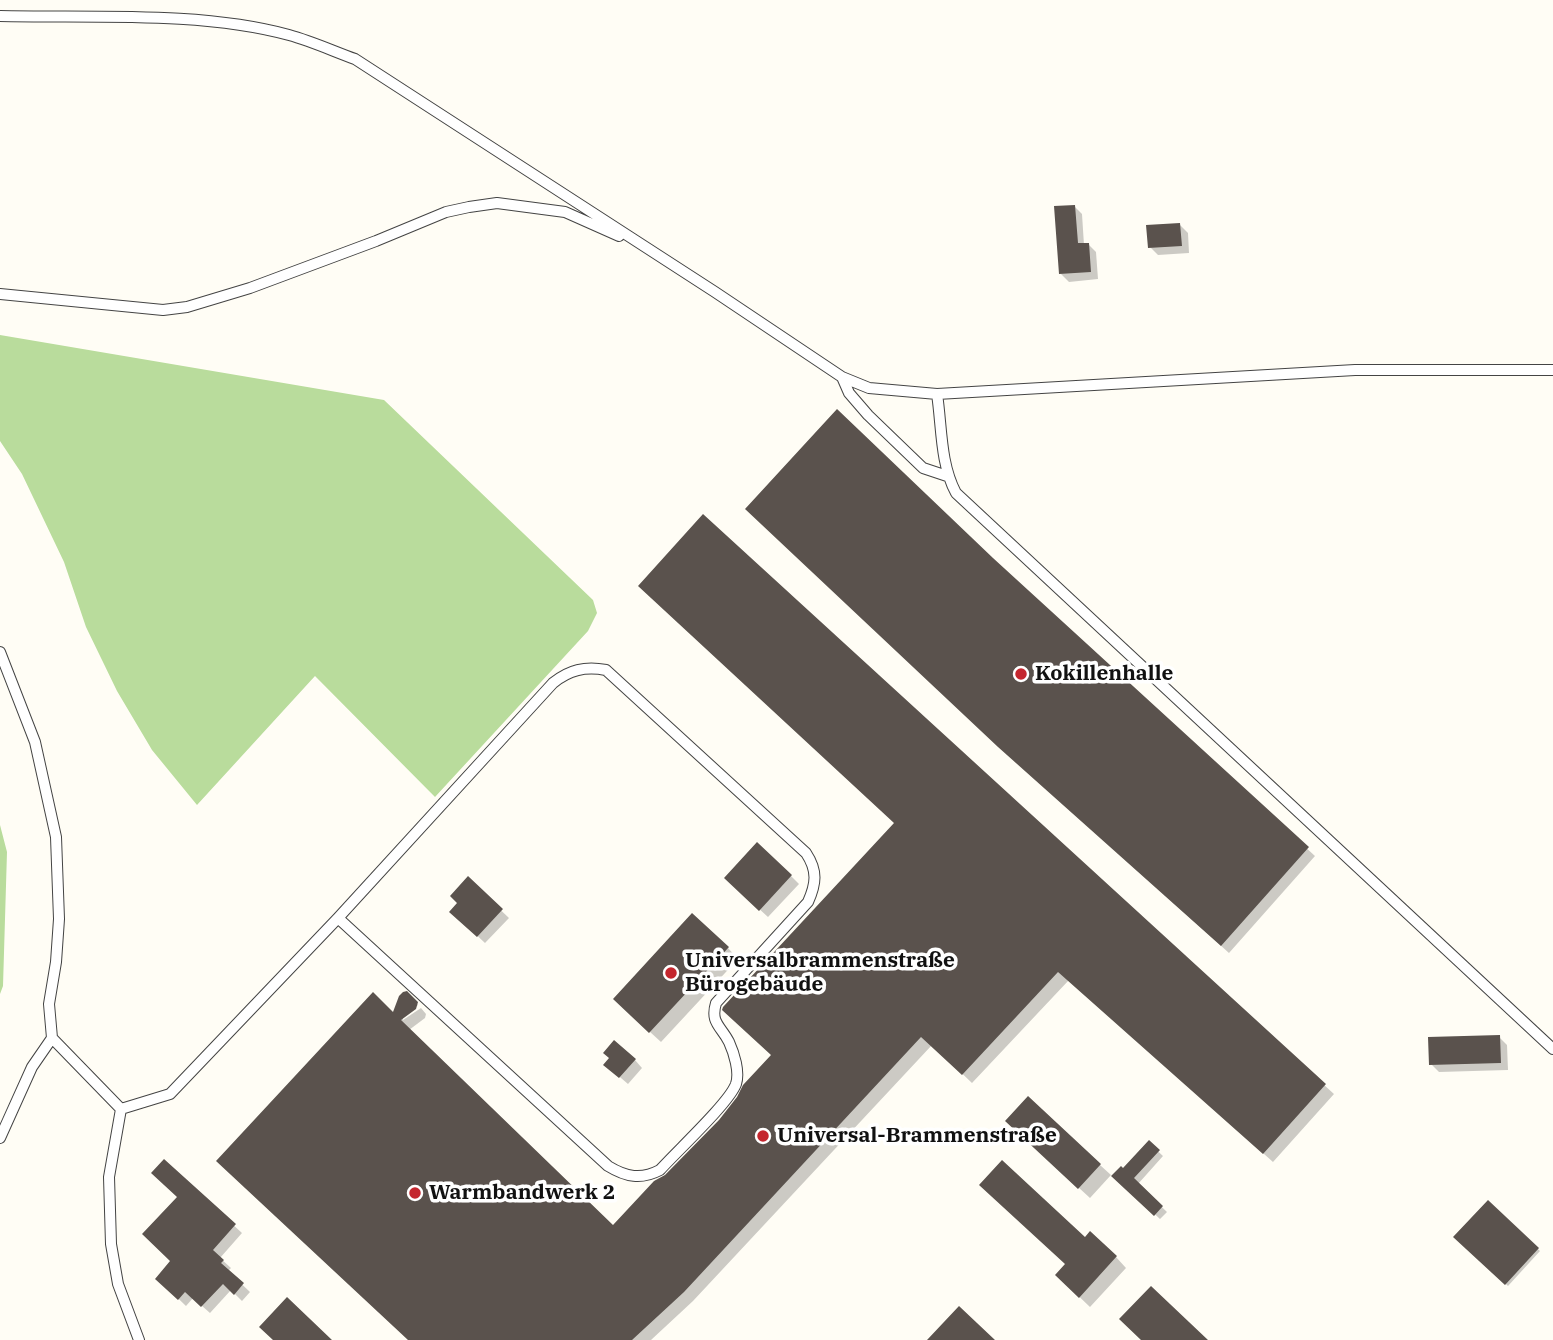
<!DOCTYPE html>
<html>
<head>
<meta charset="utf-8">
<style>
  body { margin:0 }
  canvas { display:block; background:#fffdf5 }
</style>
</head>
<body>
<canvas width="1553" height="1340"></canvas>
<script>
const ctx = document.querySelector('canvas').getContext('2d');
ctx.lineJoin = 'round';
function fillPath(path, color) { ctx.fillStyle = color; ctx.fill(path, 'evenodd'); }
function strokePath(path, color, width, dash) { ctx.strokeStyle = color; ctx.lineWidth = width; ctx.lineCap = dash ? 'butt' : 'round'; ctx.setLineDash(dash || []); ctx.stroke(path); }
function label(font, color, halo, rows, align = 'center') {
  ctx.font = font + ' "IBM Plex Serif",serif'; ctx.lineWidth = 7; ctx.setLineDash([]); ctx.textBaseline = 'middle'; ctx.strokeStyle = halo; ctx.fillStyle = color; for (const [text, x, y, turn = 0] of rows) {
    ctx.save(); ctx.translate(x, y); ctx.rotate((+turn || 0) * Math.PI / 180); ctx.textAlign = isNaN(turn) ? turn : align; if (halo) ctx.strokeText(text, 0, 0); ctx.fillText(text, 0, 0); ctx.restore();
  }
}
fillPath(new Path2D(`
  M 0,335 L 384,400 L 593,600 L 597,613 L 588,631 L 435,797 L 315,676 L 197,805 L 152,750 L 117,691 L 86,627 L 64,562 L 22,474 L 0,441 Z
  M 0,825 L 7,852 L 3,986 L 0,994 Z`), '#b9dc9c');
fillPath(new Path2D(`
  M 1074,206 L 1082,214 L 1084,245 L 1088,244 L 1096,252 L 1098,279 L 1069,282 L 1061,274 Z
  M 1180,225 L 1188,233 L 1189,253 L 1158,255 L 1150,247 Z
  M 703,517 L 1334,1094 L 1273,1162 L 1069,980 L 972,1083 L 932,1045 L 693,1301 L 651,1340 L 410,1340 L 393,1015 L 406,993 L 418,1005 L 403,1016 L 403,1020 L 421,1008 L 426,1014 L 425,1018 L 409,1030 L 613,1227 L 666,1177 L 720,1121 L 773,1056 L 896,823 Z
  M 992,560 L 1315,856 L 1229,953 L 1008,754 Z
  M 791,876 L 799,884 L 768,917 L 734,886 Z
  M 468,879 L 509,918 L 485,943 L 452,912 L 459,903 Z
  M 728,948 L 738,959 L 661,1042 L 626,1010 Z
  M 1499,1037 L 1507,1045 L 1508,1070 L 1439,1072 L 1431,1064 Z
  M 611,1059 L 635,1060 L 642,1068 L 628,1084 L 614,1072 Z
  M 1018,1132 L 1100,1165 L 1111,1175 L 1090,1198 Z
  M 1149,1143 L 1163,1156 L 1138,1184 L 1167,1212 L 1160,1219 L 1114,1176 L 1123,1171 Z
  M 164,1161 L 242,1233 L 220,1258 L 231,1268 L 228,1271 L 250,1292 L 242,1301 L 231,1290 L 210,1313 L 193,1298 L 186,1306 L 157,1278 L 173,1262 L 179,1197 Z
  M 1488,1203 L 1540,1251 L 1508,1286 L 1456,1237 Z
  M 1085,1239 L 1116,1257 L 1126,1268 L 1090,1307 L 1068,1286 Z`), '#0003');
fillPath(new Path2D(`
  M 1075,205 L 1078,243 L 1089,243 L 1091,272 L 1059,274 L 1054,206 Z
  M 1180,223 L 1182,246 L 1148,248 L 1146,225 Z
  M 837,409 L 993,558 L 1309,847 L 1221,946 L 998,747 L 745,509 Z
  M 703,514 L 1326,1084 L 1263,1154 L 1058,972 L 962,1075 L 921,1037 L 684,1292 L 632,1340 L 408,1340 L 216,1161 L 373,992 L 393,1012 L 399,996 L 403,992 L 407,991 L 418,1002 L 416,1009 L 401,1020 L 613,1225 L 654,1181 L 665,1175 L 719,1120 L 737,1097 L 743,1085 L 771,1055 L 722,1010 L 723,1007 L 894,823 L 638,586 Z
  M 757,842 L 792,875 L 759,911 L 724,878 Z
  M 468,876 L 503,909 L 477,937 L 449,912 L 457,903 L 450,896 Z
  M 692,913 L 729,947 L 649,1033 L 613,999 Z
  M 1500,1035 L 1501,1063 L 1429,1065 L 1428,1037 Z
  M 614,1040 L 636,1059 L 619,1078 L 603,1065 L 609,1058 L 603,1053 Z
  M 1028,1096 L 1101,1164 L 1078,1189 L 1005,1121 Z
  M 1149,1140 L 1160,1150 L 1134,1178 L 1163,1206 L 1154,1216 L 1111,1176 L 1121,1166 L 1123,1168 Z
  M 164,1159 L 236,1224 L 213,1250 L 224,1260 L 221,1263 L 244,1283 L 234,1295 L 223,1284 L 201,1307 L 185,1292 L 178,1300 L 155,1279 L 170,1261 L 142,1234 L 177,1197 L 151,1173 Z
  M 1002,1160 L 1085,1237 L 1090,1231 L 1117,1256 L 1079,1298 L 1055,1275 L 1065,1264 L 979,1185 Z
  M 1488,1200 L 1539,1248 L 1505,1285 L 1453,1237 Z
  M 1151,1286 L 1208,1340 L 1141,1340 L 1119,1319 Z
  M 287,1297 L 332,1340 L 273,1340 L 259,1327 Z
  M 959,1306 L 995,1340 L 927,1340 Z`), '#5a524d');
const lane = new Path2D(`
  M 0,16 C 91,18 202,11 289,35 C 311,41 333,51 355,59 L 715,292 L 842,377 L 869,388 L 937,394 L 1355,370 L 1553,370
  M 0,294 L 163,310 L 187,307 L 250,288 L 376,241 L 446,212 L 469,207 L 497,203 L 565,212 L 619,236
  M 842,377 L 849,393 L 868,415 L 923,468 L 947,476
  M 937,394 C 942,427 940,463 956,493 L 1553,1049
  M 0,652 L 35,742 L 56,837 L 59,919 L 56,962 L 49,1004 L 52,1038 L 121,1109 L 109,1177 L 111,1244 L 118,1284 L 139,1340
  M 121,1109 L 170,1094 L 338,918 L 553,683 C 569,670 585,666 606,670 L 806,853 C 818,871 816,884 808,902 L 716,1003 C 710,1023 721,1026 729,1042 C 734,1053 740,1072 736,1084 C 729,1103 676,1152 660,1170 C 641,1180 626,1177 608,1166 L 338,918
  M 0,1138 L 32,1067 L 52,1038`);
strokePath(lane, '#444', 12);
strokePath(lane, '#fff', 10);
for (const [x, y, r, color] of [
  [1021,674,7,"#c4262e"],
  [671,973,7,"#c4262e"],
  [763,1136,7,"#c4262e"],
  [415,1193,7,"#c4262e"]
]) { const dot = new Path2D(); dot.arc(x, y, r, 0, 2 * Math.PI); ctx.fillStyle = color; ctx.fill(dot); strokePath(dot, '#fff', 2.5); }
label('bold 21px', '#111', '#fff', [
  ["Kokillenhalle",1035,674],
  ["Universalbrammenstraße",685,961],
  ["Bürogebäude",685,985],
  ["Universal-Brammenstraße",777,1136],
  ["Warmbandwerk 2",429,1193]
], 'left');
</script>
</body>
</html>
